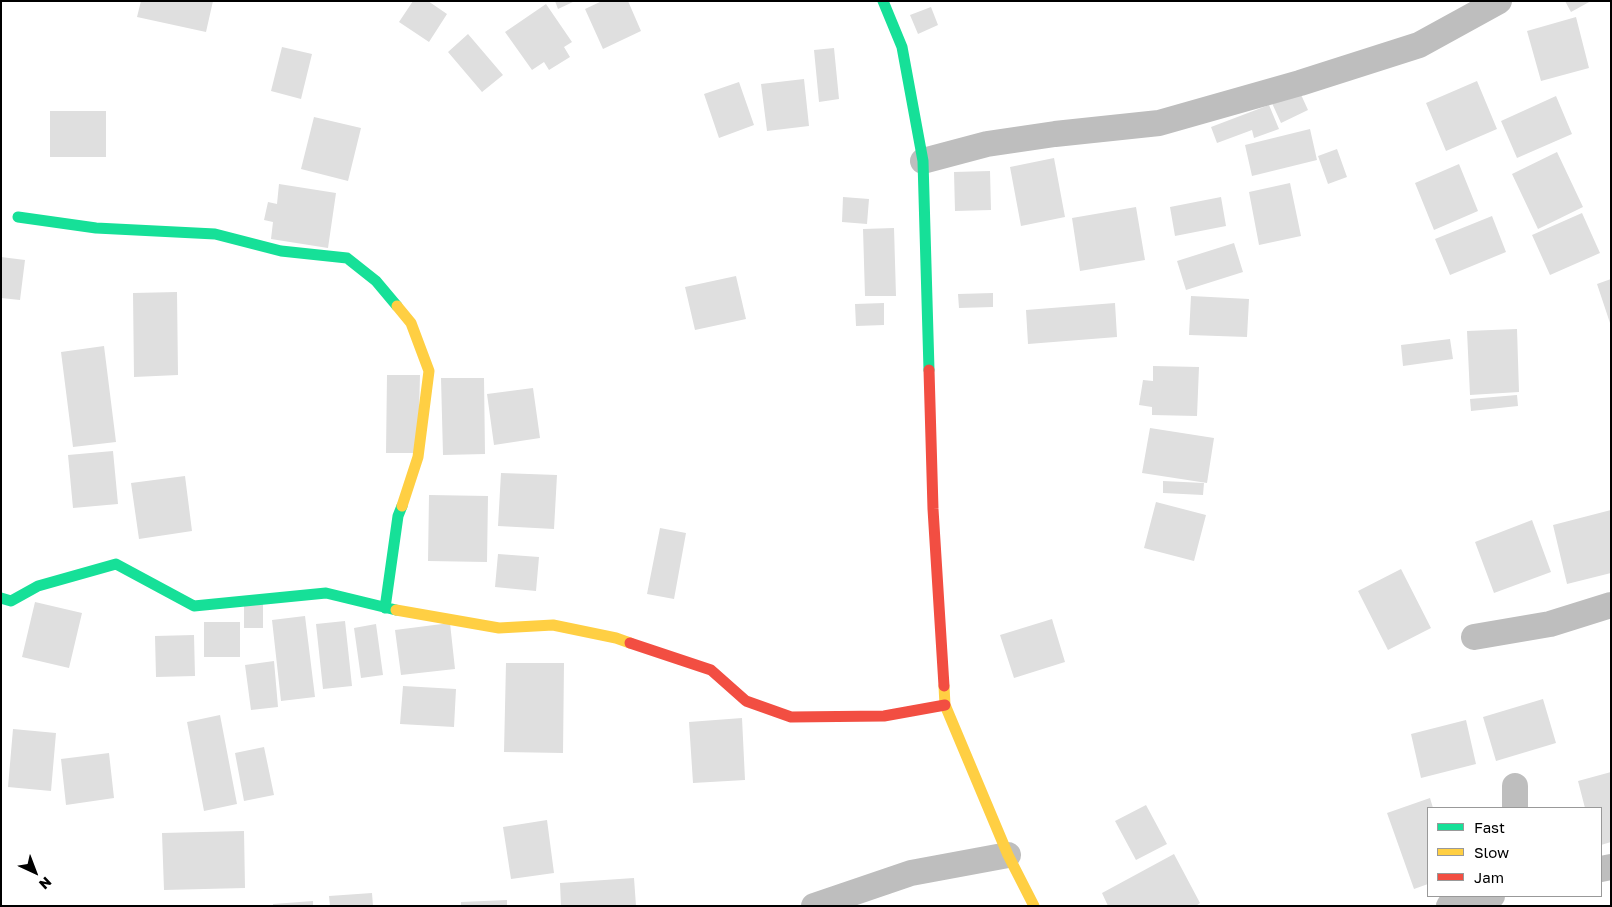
<!DOCTYPE html>
<html>
<head>
<meta charset="utf-8">
<style>
  body { margin:0 }
  #map { position:relative; width:1612px; height:907px; overflow:hidden; background:#fff; font-family:"Golos Text",sans-serif }
  canvas { display:block }
  .frame { position:absolute; inset:0; border:2px solid #000; pointer-events:none }
  .legend { position:absolute; left:1427px; top:807px; width:175px; height:90px; box-sizing:border-box; background:#fff; border:1px solid #999; margin:0; padding:6px 9px; list-style:none; font-size:15px; color:#000 }
  .legend li { display:flex; align-items:center; gap:10px; height:25px }
  .legend b { width:25px; border:1px solid #999 }
  .north { position:absolute; left:10px; top:847px; width:50px; height:50px; -webkit-text-stroke:4px #fff; paint-order:stroke; rotate:137deg; font-size:14px; font-weight:700; line-height:20px; text-align:center; color:#000 }
  .north::after { content:''; display:block; margin:auto; width:18px; height:22px; background:#000; clip-path:polygon(50% 0,100% 100%,50% 72%,0 100%) }
</style>
</head>
<body>
<div id="map">
<canvas width="1612" height="907"></canvas>
<div class="frame"></div>
<ul class="legend">
<li><b style="height:6px;background:#16e098"></b>Fast</li>
<li><b style="height:6px;background:#ffcf43"></b>Slow</li>
<li><b style="height:6px;background:#f24e42"></b>Jam</li>
</ul>
<div class="north">N</div>
</div>
<script>
const ctx = document.querySelector('canvas').getContext('2d');
ctx.lineJoin = 'round';
function fillPath(path, color) { ctx.fillStyle = color; ctx.fill(path, 'evenodd'); }
function strokePath(path, color, width, dash) { ctx.strokeStyle = color; ctx.lineWidth = width; ctx.lineCap = dash ? 'butt' : 'round'; ctx.setLineDash(dash || []); ctx.stroke(path); }
fillPath(new Path2D(`
  M 141,1 L 213,1 L 206,32 L 137,17 Z
  M 413,1 L 428,1 L 447,14 L 429,42 L 399,22 Z
  M 555,1 L 575,1 L 558,9 Z
  M 602,1 L 628,1 L 641,31 L 603,49 L 585,9 Z
  M 1565,1 L 1591,1 L 1571,12 Z
  M 546,4 L 572,42 L 564,47 L 570,57 L 549,70 L 544,62 L 532,70 L 505,32 Z
  M 931,7 L 938,25 L 918,34 L 910,15 Z
  M 1576,17 L 1589,68 L 1541,81 L 1527,31 Z
  M 468,34 L 503,75 L 482,92 L 448,52 Z
  M 282,47 L 312,54 L 301,99 L 271,91 Z
  M 834,48 L 839,99 L 819,102 L 814,50 Z
  M 804,79 L 809,126 L 767,131 L 761,84 Z
  M 1477,81 L 1497,129 L 1446,151 L 1426,103 Z
  M 739,82 L 754,125 L 719,138 L 704,94 Z
  M 1298,88 L 1308,110 L 1281,123 L 1271,101 Z
  M 1556,96 L 1572,134 L 1517,158 L 1501,121 Z
  M 1269,105 L 1279,129 L 1254,138 L 1252,130 L 1217,143 L 1211,127 Z
  M 50,111 L 106,111 L 106,157 L 50,157 Z
  M 314,117 L 361,128 L 348,181 L 301,169 Z
  M 1310,129 L 1317,160 L 1252,176 L 1245,145 Z
  M 1337,149 L 1347,177 L 1328,184 L 1318,156 Z
  M 1557,152 L 1583,207 L 1538,229 L 1512,174 Z
  M 1054,158 L 1065,217 L 1021,226 L 1010,167 Z
  M 1459,164 L 1478,211 L 1434,230 L 1415,183 Z
  M 990,171 L 991,210 L 955,211 L 954,172 Z
  M 1290,183 L 1301,236 L 1259,245 L 1249,192 Z
  M 279,184 L 336,193 L 328,248 L 271,239 L 273,222 L 264,220 L 268,202 L 277,204 Z
  M 843,197 L 869,199 L 867,224 L 842,222 Z
  M 1221,197 L 1226,226 L 1175,236 L 1170,207 Z
  M 1136,207 L 1145,260 L 1080,271 L 1072,218 Z
  M 1582,213 L 1600,253 L 1550,275 L 1532,235 Z
  M 1492,216 L 1506,252 L 1450,275 L 1435,239 Z
  M 894,228 L 896,296 L 865,296 L 863,229 Z
  M 1234,243 L 1243,272 L 1186,290 L 1177,261 Z
  M 1,257 L 25,260 L 20,300 L 1,298 Z
  M 736,276 L 746,319 L 695,330 L 685,287 Z
  M 1611,279 L 1611,323 L 1610,323 L 1597,284 Z
  M 177,292 L 178,375 L 134,377 L 133,293 Z
  M 993,293 L 993,307 L 959,308 L 958,294 Z
  M 1191,296 L 1249,299 L 1247,337 L 1189,335 Z
  M 884,303 L 884,325 L 856,326 L 855,304 Z
  M 1115,303 L 1117,337 L 1028,344 L 1026,310 Z
  M 1517,329 L 1519,392 L 1470,395 L 1467,331 Z
  M 1450,339 L 1453,359 L 1403,366 L 1401,345 Z
  M 104,346 L 116,442 L 73,447 L 61,352 Z
  M 1153,366 L 1199,367 L 1197,416 L 1152,415 L 1152,407 L 1139,405 L 1143,380 L 1153,381 Z
  M 387,375 L 420,375 L 418,453 L 386,453 Z
  M 441,378 L 484,378 L 485,454 L 443,455 Z
  M 533,388 L 540,438 L 494,445 L 487,394 Z
  M 1517,395 L 1518,406 L 1471,411 L 1470,399 Z
  M 1150,428 L 1214,438 L 1207,483 L 1142,473 Z
  M 113,451 L 118,504 L 73,508 L 68,455 Z
  M 501,473 L 557,475 L 554,529 L 498,526 Z
  M 185,476 L 192,531 L 139,539 L 131,483 Z
  M 1163,481 L 1204,483 L 1203,495 L 1163,493 Z
  M 429,495 L 488,496 L 487,562 L 428,561 Z
  M 1156,502 L 1206,515 L 1194,561 L 1144,548 Z
  M 1611,510 L 1611,573 L 1567,584 L 1553,525 Z
  M 1532,520 L 1551,572 L 1494,593 L 1475,542 Z
  M 660,528 L 686,533 L 674,599 L 647,594 Z
  M 498,554 L 539,557 L 536,591 L 495,587 Z
  M 1401,569 L 1431,628 L 1388,650 L 1358,591 Z
  M 35,602 L 82,613 L 69,668 L 22,657 Z
  M 263,603 L 263,628 L 244,628 L 244,604 Z
  M 305,616 L 315,697 L 281,701 L 272,620 Z
  M 1052,619 L 1065,662 L 1014,678 L 1000,635 Z
  M 345,621 L 352,686 L 323,689 L 316,624 Z
  M 204,622 L 240,622 L 240,657 L 204,657 Z
  M 450,623 L 455,669 L 401,675 L 395,630 Z
  M 376,624 L 383,675 L 361,678 L 354,628 Z
  M 194,635 L 195,676 L 156,677 L 155,636 Z
  M 274,661 L 278,707 L 251,710 L 245,665 Z
  M 506,663 L 564,663 L 563,753 L 504,752 Z
  M 403,686 L 456,689 L 454,727 L 400,724 Z
  M 1543,699 L 1556,743 L 1496,761 L 1483,717 Z
  M 220,715 L 237,804 L 204,811 L 187,722 Z
  M 742,718 L 745,780 L 693,783 L 689,722 Z
  M 1466,720 L 1476,764 L 1421,778 L 1411,734 Z
  M 13,729 L 56,733 L 51,791 L 8,787 Z
  M 264,747 L 274,795 L 244,801 L 235,753 Z
  M 109,753 L 114,798 L 66,805 L 61,759 Z
  M 1611,772 L 1611,842 L 1601,845 L 1601,808 L 1585,808 L 1578,781 Z
  M 1430,798 L 1433,808 L 1428,808 L 1428,884 L 1414,889 L 1387,813 Z
  M 1146,805 L 1167,844 L 1136,860 L 1115,821 Z
  M 547,820 L 554,873 L 511,879 L 503,827 Z
  M 244,831 L 245,888 L 164,890 L 162,833 Z
  M 1174,854 L 1200,903 L 1196,906 L 1108,906 L 1102,893 Z
  M 634,878 L 636,906 L 561,906 L 560,883 Z
  M 372,893 L 373,906 L 330,906 L 329,896 Z
  M 507,900 L 507,906 L 461,906 L 461,902 Z
  M 313,901 L 313,906 L 273,906 L 273,904 Z`), '#dfdfdf');
strokePath(new Path2D(`
  M 923,161 L 987,144 L 1055,134 L 1159,123 L 1300,83 L 1419,45 L 1499,1
  M 1474,637 L 1550,624 L 1611,605
  M 1515,808 L 1515,786
  M 1601,869 L 1611,867
  M 814,906 L 911,873 L 1008,855
  M 1449,906 L 1492,896`), '#bebebe', 26);
strokePath(new Path2D(`
  M 883,1 L 902,47 L 923,161 L 929,370
  M 18,217 L 96,228 L 215,234 L 281,251 L 347,258 L 376,281 L 397,306
  M 1,598 L 11,601 L 38,586 L 116,564 L 194,606 L 326,593 L 396,610
  M 385,608 L 398,516 L 402,506`), '#16e098', 11);
strokePath(new Path2D(`
  M 397,306 L 411,323 L 429,371 L 418,457 L 402,506
  M 396,610 L 499,628 L 553,625 L 616,638 L 630,643
  M 944,686 L 945,705 L 1008,855 L 1034,906`), '#ffcf43', 11);
strokePath(new Path2D(`
  M 929,370 L 933,509 L 944,686
  M 630,643 L 711,670 L 746,701 L 791,717 L 884,716 L 945,705`), '#f24e42', 11);
</script>
</body>
</html>
